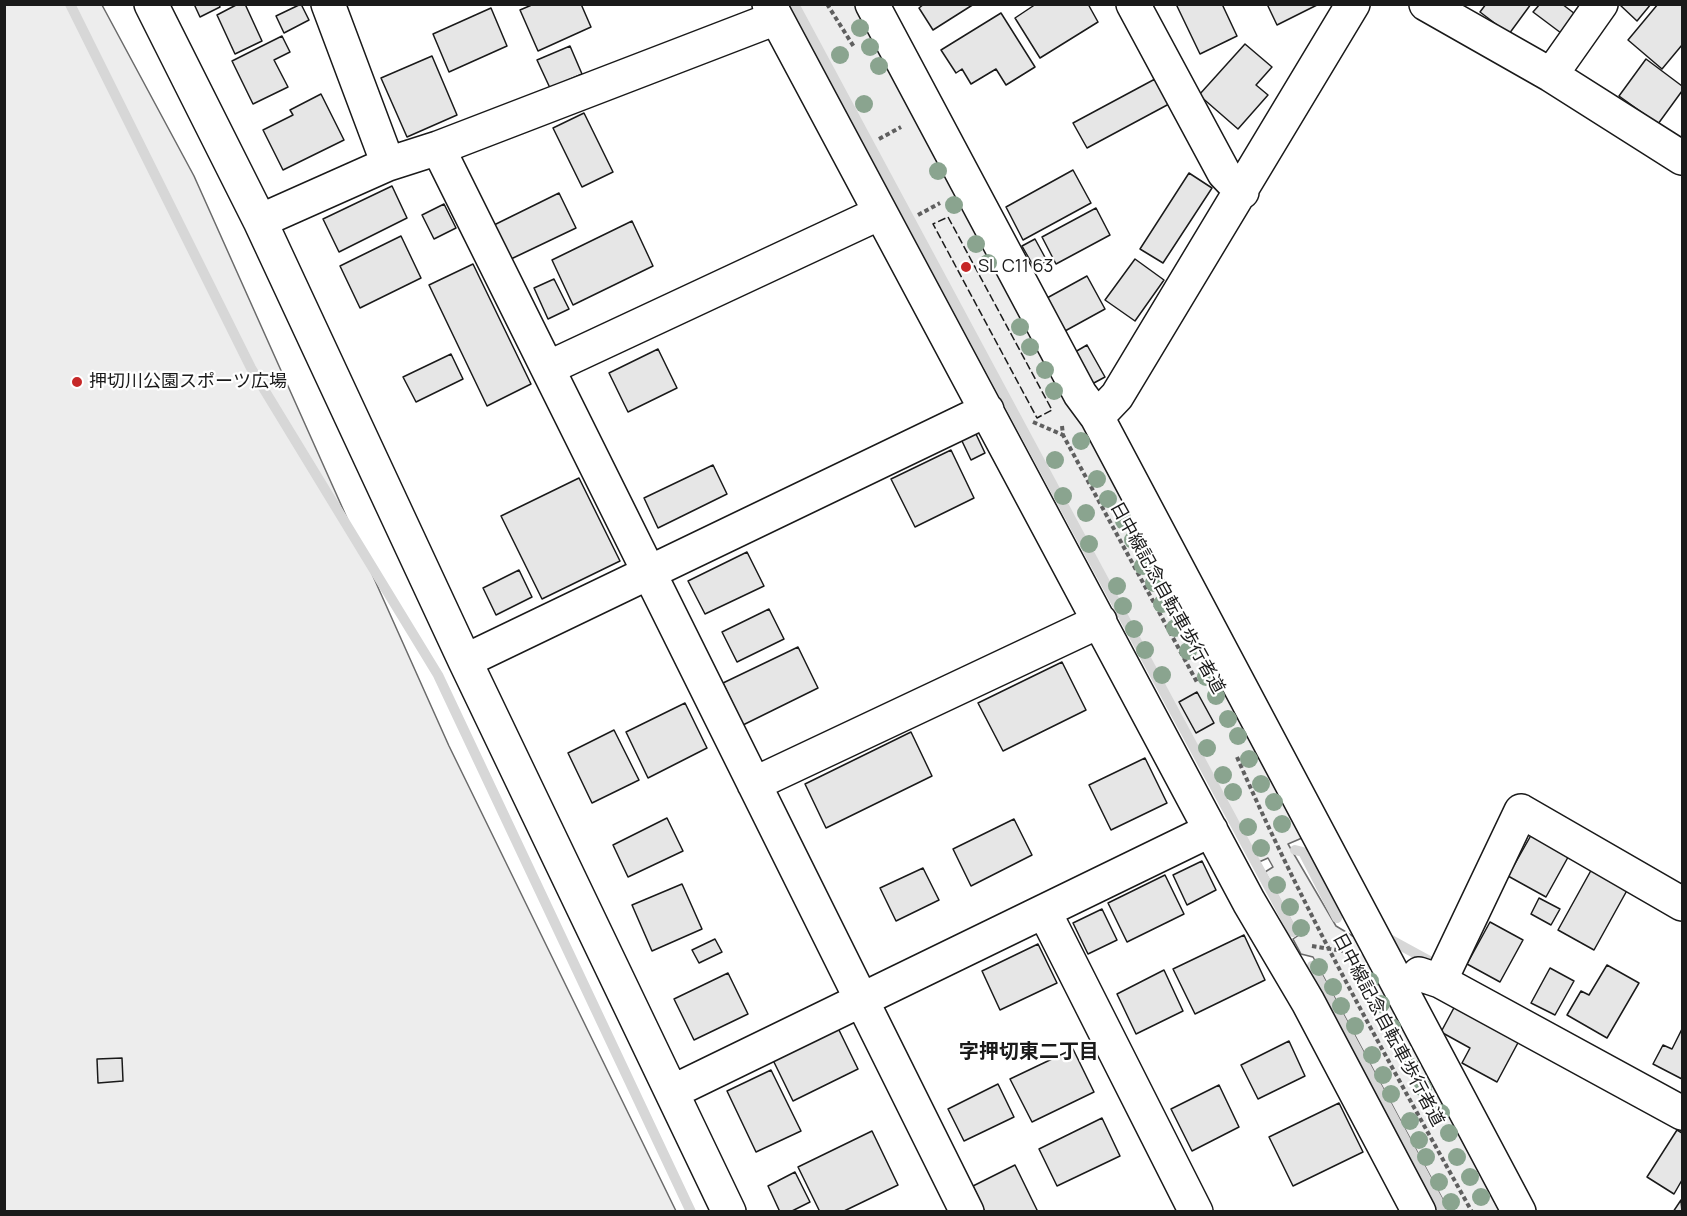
<!DOCTYPE html>
<html>
<head>
<meta charset="utf-8">
<style>
  body { margin:0 }
  #map { position:relative; width:1687px; height:1216px; overflow:hidden; background:#fff; font-family:Manrope,sans-serif }
  canvas { display:block }
  .frame { position:absolute; inset:0; border:6px solid #1a1a1a; pointer-events:none }
</style>
</head>
<body>
<div id="map">
<canvas width="1687" height="1216"></canvas>
<div class="frame"></div>
</div>
<script>
const ctx = document.querySelector('canvas').getContext('2d');
ctx.lineJoin = 'round';
function fillPath(path, color) { ctx.fillStyle = color; ctx.fill(path, 'evenodd'); }
function strokePath(path, color, width, dash) { ctx.strokeStyle = color; ctx.lineWidth = width; ctx.lineCap = dash ? 'butt' : 'round'; ctx.setLineDash(dash || []); ctx.stroke(path); }
function label(font, color, halo, rows, align = 'center') {
  ctx.font = font + ' Manrope,"Noto Sans JP",sans-serif'; ctx.lineWidth = 4.5; ctx.setLineDash([]); ctx.textBaseline = 'middle'; ctx.strokeStyle = halo; ctx.fillStyle = color; for (const [text, x, y, turn = 0] of rows) {
    ctx.save(); ctx.translate(x, y); ctx.rotate((+turn || 0) * Math.PI / 180); ctx.textAlign = isNaN(turn) ? turn : align; if (halo) ctx.strokeText(text, 0, 0); ctx.fillText(text, 0, 0); ctx.restore();
  }
}
const green = new Path2D(`
  M 5,5 L 102,5 L 194,176 L 449,746 L 676,1211 L 5,1211 Z
  M 798,5 L 857,5 L 1085,424 L 1302,838 L 1288,844 L 1336,926 L 1356,938 L 1504,1211 L 1449,1211 L 1313,957 L 1301,954 L 1293,939 L 1299,935 L 1265,872 L 1273,867 L 1268,858 L 1259,862 Z`);
fillPath(green, '#ededed');
strokePath(green, '#6a6a6a', 1.5);
strokePath(new Path2D(`
  M 70,4 L 251,368 L 438,675 L 691,1212
  M 794,4 L 1293,932
  M 1295,850 L 1303,852 L 1337,918
  M 1389,939 L 1433,963
  M 1312,966 L 1444,1212`), '#d7d7d7', 10);
const building = new Path2D(`
  M 194,4 L 219,4 L 220,7 L 200,17 Z
  M 238,4 L 245,4 L 262,41 L 235,54 L 217,15 Z
  M 301,4 L 309,20 L 284,33 L 276,16 Z
  M 534,4 L 581,4 L 591,27 L 538,51 L 520,10 Z
  M 924,4 L 974,4 L 933,30 L 919,8 Z
  M 1036,4 L 1088,4 L 1098,22 L 1040,58 L 1015,18 Z
  M 1176,4 L 1222,4 L 1237,36 L 1200,54 Z
  M 1267,4 L 1319,4 L 1277,25 Z
  M 1486,4 L 1531,4 L 1509,34 L 1480,12 Z
  M 1540,4 L 1562,4 L 1579,17 L 1565,36 L 1533,12 Z
  M 1619,4 L 1651,4 L 1637,21 Z
  M 1658,4 L 1682,4 L 1682,45 L 1662,69 L 1628,40 Z
  M 491,8 L 507,46 L 449,72 L 433,34 Z
  M 1001,13 L 1035,67 L 1006,85 L 996,69 L 971,84 L 962,69 L 956,73 L 941,50 Z
  M 282,36 L 290,52 L 274,60 L 288,87 L 253,104 L 232,61 Z
  M 1245,44 L 1272,67 L 1256,85 L 1268,95 L 1238,129 L 1199,95 Z
  M 570,46 L 582,74 L 550,88 L 537,60 Z
  M 432,56 L 457,115 L 407,137 L 381,78 Z
  M 1646,59 L 1682,86 L 1682,91 L 1658,124 L 1619,96 Z
  M 1155,79 L 1169,104 L 1087,148 L 1073,123 Z
  M 321,94 L 344,140 L 283,170 L 263,130 L 293,115 L 290,110 Z
  M 584,113 L 613,172 L 582,187 L 553,128 Z
  M 1073,170 L 1091,203 L 1023,240 L 1006,207 Z
  M 1189,173 L 1212,188 L 1163,263 L 1140,249 Z
  M 392,186 L 407,218 L 339,252 L 323,219 Z
  M 559,193 L 576,228 L 511,259 L 494,225 Z
  M 444,204 L 456,228 L 434,239 L 422,215 Z
  M 1096,208 L 1110,235 L 1056,264 L 1042,237 Z
  M 632,221 L 653,266 L 573,305 L 552,260 Z
  M 401,236 L 421,278 L 360,308 L 340,266 Z
  M 1035,239 L 1047,261 L 1034,267 L 1022,246 Z
  M 1135,259 L 1164,280 L 1135,321 L 1105,300 Z
  M 473,264 L 531,384 L 487,406 L 429,285 Z
  M 1087,276 L 1105,309 L 1065,331 L 1047,298 Z
  M 554,279 L 569,309 L 548,319 L 534,288 Z
  M 1087,345 L 1105,377 L 1092,384 L 1075,352 Z
  M 658,349 L 677,388 L 628,412 L 609,373 Z
  M 451,354 L 463,379 L 416,402 L 403,377 Z
  M 975,432 L 985,453 L 971,460 L 961,439 Z
  M 951,450 L 974,498 L 915,527 L 891,479 Z
  M 713,465 L 727,494 L 658,528 L 644,498 Z
  M 579,478 L 620,561 L 542,599 L 501,516 Z
  M 747,552 L 764,586 L 705,614 L 688,581 Z
  M 519,570 L 532,597 L 496,615 L 483,588 Z
  M 769,609 L 784,639 L 737,662 L 722,632 Z
  M 798,647 L 818,688 L 743,725 L 723,683 Z
  M 1062,662 L 1086,710 L 1003,751 L 978,703 Z
  M 1197,692 L 1214,723 L 1196,733 L 1179,702 Z
  M 685,703 L 707,748 L 648,778 L 626,732 Z
  M 614,730 L 639,780 L 592,803 L 568,753 Z
  M 911,732 L 932,776 L 826,828 L 805,784 Z
  M 1145,758 L 1167,803 L 1111,830 L 1089,785 Z
  M 667,818 L 683,851 L 628,877 L 613,845 Z
  M 1014,819 L 1032,855 L 971,886 L 953,849 Z
  M 1534,830 L 1572,850 L 1546,897 L 1508,876 Z
  M 1202,861 L 1216,890 L 1187,905 L 1173,875 Z
  M 1594,865 L 1630,885 L 1594,950 L 1558,930 Z
  M 923,868 L 939,900 L 896,921 L 880,888 Z
  M 1165,875 L 1184,914 L 1127,942 L 1108,903 Z
  M 682,884 L 702,929 L 652,951 L 632,905 Z
  M 1539,898 L 1560,909 L 1551,925 L 1531,914 Z
  M 1102,909 L 1117,940 L 1088,954 L 1073,923 Z
  M 1490,922 L 1523,940 L 1500,982 L 1467,964 Z
  M 1244,935 L 1265,980 L 1195,1014 L 1173,969 Z
  M 715,939 L 722,952 L 699,963 L 692,950 Z
  M 1038,944 L 1057,983 L 1000,1010 L 982,971 Z
  M 1607,965 L 1639,983 L 1607,1038 L 1567,1015 L 1581,991 L 1589,995 Z
  M 1550,968 L 1574,981 L 1555,1015 L 1531,1003 Z
  M 1164,970 L 1183,1011 L 1136,1034 L 1117,994 Z
  M 728,973 L 748,1014 L 694,1040 L 674,999 Z
  M 1456,1004 L 1520,1039 L 1497,1082 L 1462,1063 L 1470,1048 L 1441,1032 Z
  M 836,1024 L 858,1069 L 793,1101 L 771,1056 Z
  M 1682,1029 L 1682,1079 L 1653,1064 L 1663,1045 L 1672,1049 Z
  M 1289,1041 L 1305,1076 L 1258,1099 L 1241,1065 Z
  M 1073,1049 L 1094,1092 L 1032,1122 L 1010,1079 Z
  M 122,1058 L 123,1081 L 98,1083 L 97,1059 Z
  M 771,1070 L 801,1131 L 756,1152 L 727,1091 Z
  M 998,1084 L 1014,1117 L 964,1141 L 948,1109 Z
  M 1219,1085 L 1239,1127 L 1192,1151 L 1171,1109 Z
  M 1339,1103 L 1363,1152 L 1293,1186 L 1269,1137 Z
  M 1102,1118 L 1120,1156 L 1057,1186 L 1039,1149 Z
  M 1677,1130 L 1682,1133 L 1682,1180 L 1674,1194 L 1647,1177 Z
  M 872,1131 L 898,1185 L 842,1212 L 820,1212 L 798,1167 Z
  M 1015,1165 L 1038,1212 L 985,1212 L 973,1186 Z
  M 795,1172 L 810,1202 L 790,1212 L 780,1212 L 768,1186 Z
  M 1681,1200 L 1682,1212 L 1673,1212 Z`);
fillPath(building, '#e6e6e6');
strokePath(building, '#1a1a1a', 1.5);
const minor = new Path2D(`
  M 151,4 L 260,221 L 465,661 L 729,1212
  M 328,4 L 388,164
  M 769,4 L 1249,902 L 1308,1002 L 1419,1212
  M 872,4 L 1080,394 L 1097,417 L 1519,1212
  M 1133,4 L 1224,173 L 1242,192
  M 1426,4 L 1551,75 L 1682,158
  M 1551,75 L 1601,4
  M 438,148 L 967,1212
  M 260,221 L 388,164 L 438,148 L 776,18
  M 548,368 L 880,213
  M 1097,417 L 1117,396 L 1353,4
  M 465,661 L 987,410
  M 754,784 L 1100,621
  M 1045,913 L 1196,1212
  M 1419,974 L 1440,981 L 1682,1113
  M 1440,981 L 1521,811 L 1682,904
  M 672,1092 L 1211,830`);
strokePath(minor, '#1a1a1a', 36);
strokePath(new Path2D(`
  M 827,4 L 854,47
  M 879,139 L 901,127
  M 918,215 L 940,203
  M 1033,422 L 1063,435
  M 1062,426 L 1063,435 L 1198,684
  M 1237,757 C 1305,914 1389,1062 1472,1212
  M 1312,946 L 1343,951`), '#5f5f5f', 4, [4.5, 3]);
strokePath(minor, '#fff', 33);
strokePath(new Path2D(`
  M 948,217 L 1052,410 L 1037,418 L 933,224 Z`), '#1a1a1a', 1.5, [8, 3]);
ctx.fillStyle = '#8aa48f';
for (const [x, y] of [
  [860,28],
  [870,47],
  [840,55],
  [879,66],
  [864,104],
  [938,171],
  [954,205],
  [976,244],
  [988,263],
  [1020,327],
  [1030,347],
  [1045,370],
  [1054,391],
  [1081,441],
  [1055,460],
  [1097,479],
  [1063,496],
  [1108,499],
  [1086,513],
  [1124,521],
  [1133,540],
  [1089,544],
  [1143,566],
  [1154,583],
  [1117,586],
  [1162,604],
  [1123,606],
  [1175,628],
  [1134,629],
  [1145,650],
  [1188,651],
  [1162,675],
  [1206,677],
  [1216,696],
  [1228,719],
  [1238,736],
  [1207,748],
  [1249,759],
  [1223,775],
  [1261,784],
  [1233,792],
  [1274,802],
  [1282,824],
  [1248,827],
  [1261,848],
  [1277,885],
  [1290,907],
  [1301,928],
  [1319,967],
  [1370,981],
  [1333,987],
  [1381,1004],
  [1341,1006],
  [1355,1026],
  [1392,1027],
  [1372,1055],
  [1411,1067],
  [1383,1075],
  [1423,1088],
  [1391,1094],
  [1441,1113],
  [1410,1121],
  [1449,1133],
  [1419,1140],
  [1426,1157],
  [1457,1157],
  [1470,1177],
  [1439,1182],
  [1481,1197],
  [1451,1202]
]) { ctx.beginPath(); ctx.arc(x, y, 9, 0, 2 * Math.PI); ctx.fill(); }
for (const [x, y, r, color] of [
  [966,267,6,"#c62828"],
  [77,382,6,"#c62828"]
]) { const dot = new Path2D(); dot.arc(x, y, r, 0, 2 * Math.PI); ctx.fillStyle = color; ctx.fill(dot); strokePath(dot, '#fff', 2); }
label('18px', '#1a1a1a', '#fff', [
  ["SL C11 63",978,267],
  ["押切川公園スポーツ広場",89,382]
], 'left');
label('18px', '#1a1a1a', '#fff', [
  ["日中線記念自転車歩行者道",1167,598,61],
  ["日中線記念自転車歩行者道",1388,1030,62]
]);
label('bold 20px', '#1a1a1a', '#fff', [
  ["字押切東二丁目",1029,1052]
]);
</script>
</body>
</html>
